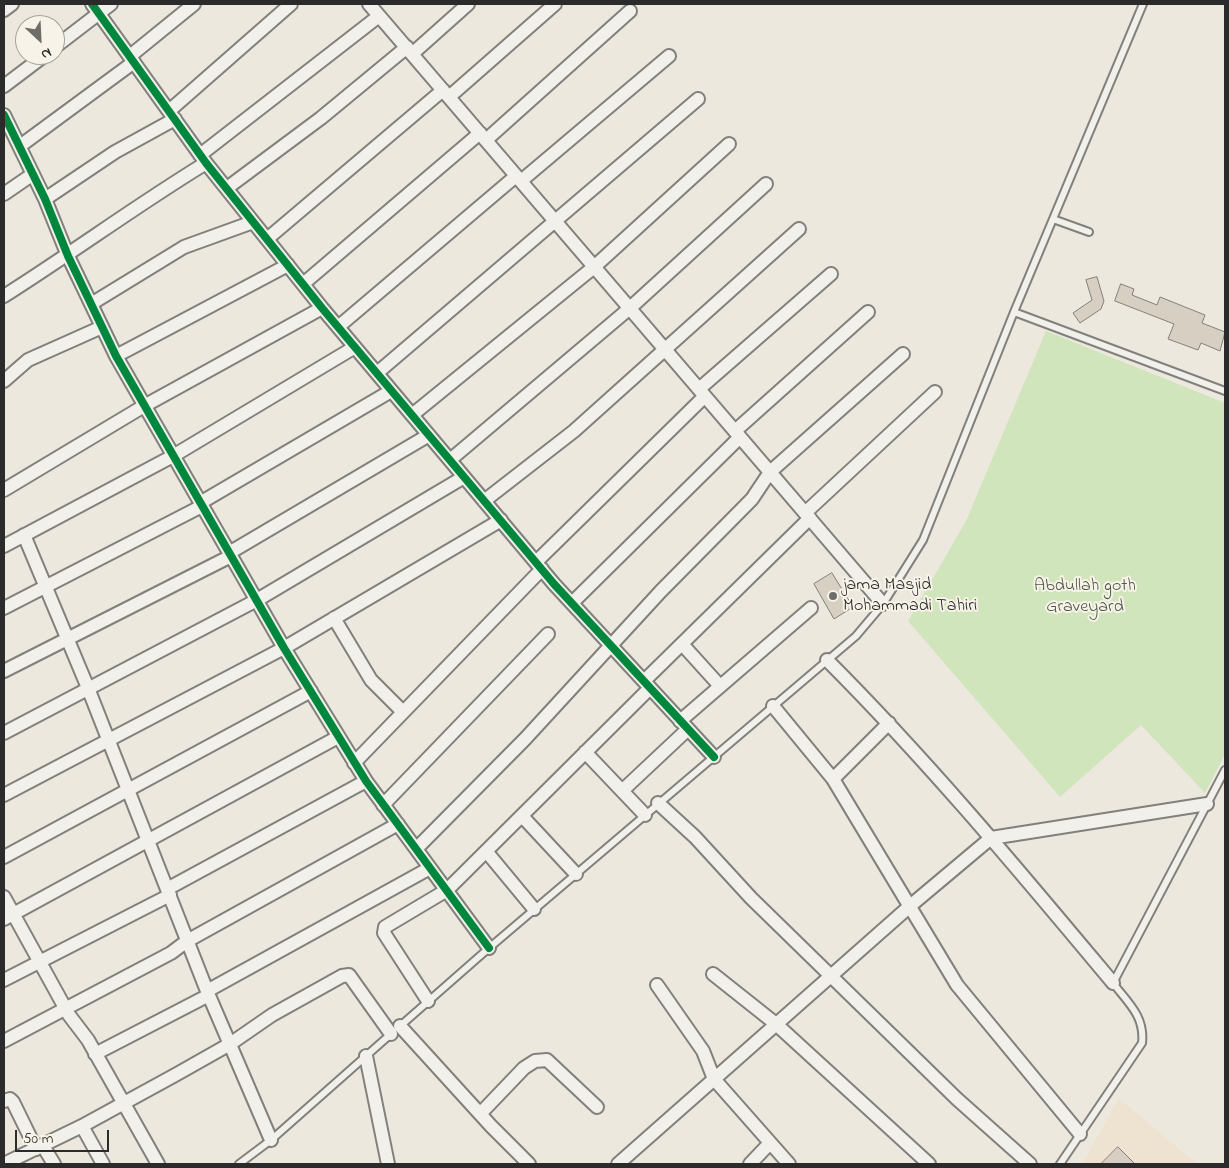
<!DOCTYPE html>
<html>
<head>
<meta charset="utf-8">
<style>
  body { margin:0 }
  #map { position:relative; width:1229px; height:1168px; overflow:hidden; background:#ede8de; font-family:"Indie Flower",sans-serif }
  canvas { display:block }
  .frame { position:absolute; inset:0; border:5px solid #2b2b2b; pointer-events:none }
  .north { position:absolute; left:15px; top:15px; width:50px; height:50px; box-sizing:border-box; background:#f7f3e8; border:1px solid #a5a39c; border-radius:50%; rotate:155deg; font-size:14px; font-weight:700; line-height:20px; text-align:center; color:#2b2b2b }
  .north::after { content:''; display:block; margin:auto; width:18px; height:22px; background:#6f6d6a; clip-path:polygon(50% 0,100% 100%,50% 72%,0 100%) }
  .scale { position:absolute; left:15px; top:1130px; width:94px; height:22px; box-sizing:border-box; border:2px solid #2b2b2b; border-top:0; padding-left:6px; font-size:15px; line-height:18px; white-space:nowrap; color:#2b2b2b; -webkit-text-stroke:4px #f7f3e8; paint-order:stroke }
</style>
</head>
<body>
<div id="map">
<canvas width="1229" height="1168"></canvas>
<div class="frame"></div>
<div class="north">N</div>
<div class="scale">50 m</div>
</div>
<script>
const ctx = document.querySelector('canvas').getContext('2d');
ctx.lineJoin = 'round';
function fillPath(path, color) { ctx.fillStyle = color; ctx.fill(path, 'evenodd'); }
function strokePath(path, color, width, dash) { ctx.strokeStyle = color; ctx.lineWidth = width; ctx.lineCap = dash ? 'butt' : 'round'; ctx.setLineDash(dash || []); ctx.stroke(path); }
function label(font, color, halo, rows, align = 'center') {
  ctx.font = font + ' "Indie Flower",sans-serif'; ctx.lineWidth = 4; ctx.setLineDash([]); ctx.textBaseline = 'middle'; ctx.strokeStyle = halo; ctx.fillStyle = color; for (const [text, x, y, turn = 0] of rows) {
    ctx.save(); ctx.translate(x, y); ctx.rotate((+turn || 0) * Math.PI / 180); ctx.textAlign = isNaN(turn) ? turn : align; if (halo) ctx.strokeText(text, 0, 0); ctx.fillText(text, 0, 0); ctx.restore();
  }
}
fillPath(new Path2D(`
  M 1119,1098 L 1197,1164 L 1082,1164 Z`), '#eee3d0');
fillPath(new Path2D(`
  M 1046,331 L 1225,403 L 1225,754 L 1205,793 L 1141,725 L 1060,797 L 908,621 L 966,521 Z`), '#d0e5bc');
const building = new Path2D(`
  M 1097,277 L 1104,301 L 1101,309 L 1080,323 L 1073,313 L 1092,300 L 1086,280 Z
  M 1121,284 L 1134,289 L 1132,295 L 1157,305 L 1160,297 L 1205,315 L 1202,323 L 1225,332 L 1220,351 L 1201,343 L 1198,350 L 1168,339 L 1174,324 L 1115,301 Z
  M 832,573 L 853,607 L 834,619 L 814,584 Z
  M 1118,1147 L 1135,1164 L 1101,1164 Z`);
fillPath(building, '#d6cfc2');
strokePath(building, '#82807c', 1);
const lane = new Path2D(`
  M 1053,219 L 1089,232
  M 1014,312 L 1225,391
  M 399,1027 L 489,948 L 856,636 L 883,604 L 923,540 L 1014,312 L 1143,4
  M 239,1164 L 271,1140 L 392,1033
  M 1060,1164 L 1142,1043 C 1145,1016 1128,1003 1113,983 L 1225,770`);
const street = new Path2D(`
  M 92,4 L 206,163 L 322,308 L 554,584 L 714,757
  M 369,4 L 883,604
  M 4,10 L 12,4
  M 55,47 L 111,4
  M 412,54 L 468,4
  M 130,56 L 194,4
  M 4,86 L 45,55
  M 449,97 L 555,4
  M 169,111 L 291,4
  M 4,115 L 45,199 L 68,256 L 116,356 L 284,648 L 366,781 L 489,948
  M 486,140 L 630,11
  M 20,146 L 134,62
  M 200,155 L 379,16
  M 521,181 L 669,56
  M 227,188 L 321,118 L 407,47
  M 4,194 L 33,174
  M 45,199 L 115,152 L 175,119
  M 267,239 L 443,90
  M 303,284 L 480,133
  M 4,296 C 72,253 137,205 206,163
  M 91,304 L 184,247 L 253,222
  M 338,327 L 516,176
  M 116,356 L 288,265
  M 377,373 L 698,99
  M 4,381 L 28,360 L 102,327
  M 699,389 L 831,274
  M 412,415 L 594,267 L 729,144
  M 735,431 L 868,312
  M 450,460 L 630,308 L 766,184
  M 4,490 L 144,406 L 322,308
  M 484,501 L 574,431 L 799,229
  M 200,503 L 391,391
  M 805,513 L 935,392
  M 24,535 L 88,688 L 207,991 L 271,1140
  M 4,546 L 173,456 L 355,347
  M 229,553 L 429,435
  M 536,562 L 705,396
  M 572,603 L 740,437
  M 4,608 L 202,506
  M 334,618 L 371,680 L 403,712
  M 682,644 L 720,686
  M 827,660 C 929,762 1021,873 1113,983
  M 4,671 L 231,556
  M 644,681 L 810,518
  M 773,706 L 833,779 L 957,985 L 1080,1134
  M 680,721 L 811,608
  M 4,733 L 257,600 L 464,477
  M 585,752 L 645,815
  M 354,763 L 542,569
  M 833,779 L 889,723
  M 623,790 L 688,729
  M 4,795 L 284,648 L 501,520
  M 658,803 L 695,837 L 751,898 L 957,1099 L 1030,1164
  M 383,805 L 548,634
  M 522,816 L 576,874
  M 416,849 L 525,739 L 661,591 L 752,499 L 770,472 L 903,354
  M 486,851 L 534,909
  M 4,857 L 311,691
  M 167,889 L 366,781
  M 4,897 L 69,1015 L 88,1040 L 158,1164
  M 4,919 L 338,737
  M 713,974 L 776,1024 L 929,1164
  M 4,980 L 170,895
  M 657,985 L 703,1051 L 714,1079 L 789,1164
  M 207,991 L 430,868
  M 428,1001 L 384,933 L 385,927 L 447,890 L 650,688
  M 400,1026 L 491,1126 L 529,1164
  M 4,1041 L 171,953 L 187,941 L 398,824
  M 95,1054 L 209,995
  M 366,1056 L 388,1164
  M 4,1101 L 10,1099 L 13,1102 L 36,1149
  M 480,1114 L 524,1068 L 535,1061 L 547,1060 L 597,1107
  M 82,1126 L 103,1164
  M 43,1146 L 54,1164
  M 4,1164 L 82,1126 L 177,1074 L 230,1044 L 272,1015 L 342,976 L 349,975 L 391,1034
  M 618,1164 L 910,906 L 991,838 L 1207,804
  M 750,1164 L 770,1143`);
strokePath(lane, '#82807c', 10);
strokePath(street, '#82807c', 16);
strokePath(lane, '#f1f0eb', 6);
strokePath(street, '#f1f0eb', 12);
strokePath(new Path2D(`
  M 92,4 L 206,163 L 322,308 L 554,584 L 714,757
  M 4,115 L 45,199 L 68,256 L 116,356 L 284,648 L 366,781 L 489,948`), '#00873e', 8);
for (const [x, y, r, color] of [
  [833,596,5,"#6f6d6a"]
]) { const dot = new Path2D(); dot.arc(x, y, r, 0, 2 * Math.PI); ctx.fillStyle = color; ctx.fill(dot); strokePath(dot, '#f7f3e8', 2); }
label('18px', '#2b2b2b', '#f7f3e8', [
  ["jama Masjid",843,586],
  ["Mohammadi Tahiri",843,607]
], 'left');
label('18px', '#4e5948', '#f7f3e8', [
  ["Abdullah goth",1085,587],
  ["Graveyard",1085,608]
]);
</script>
</body>
</html>
